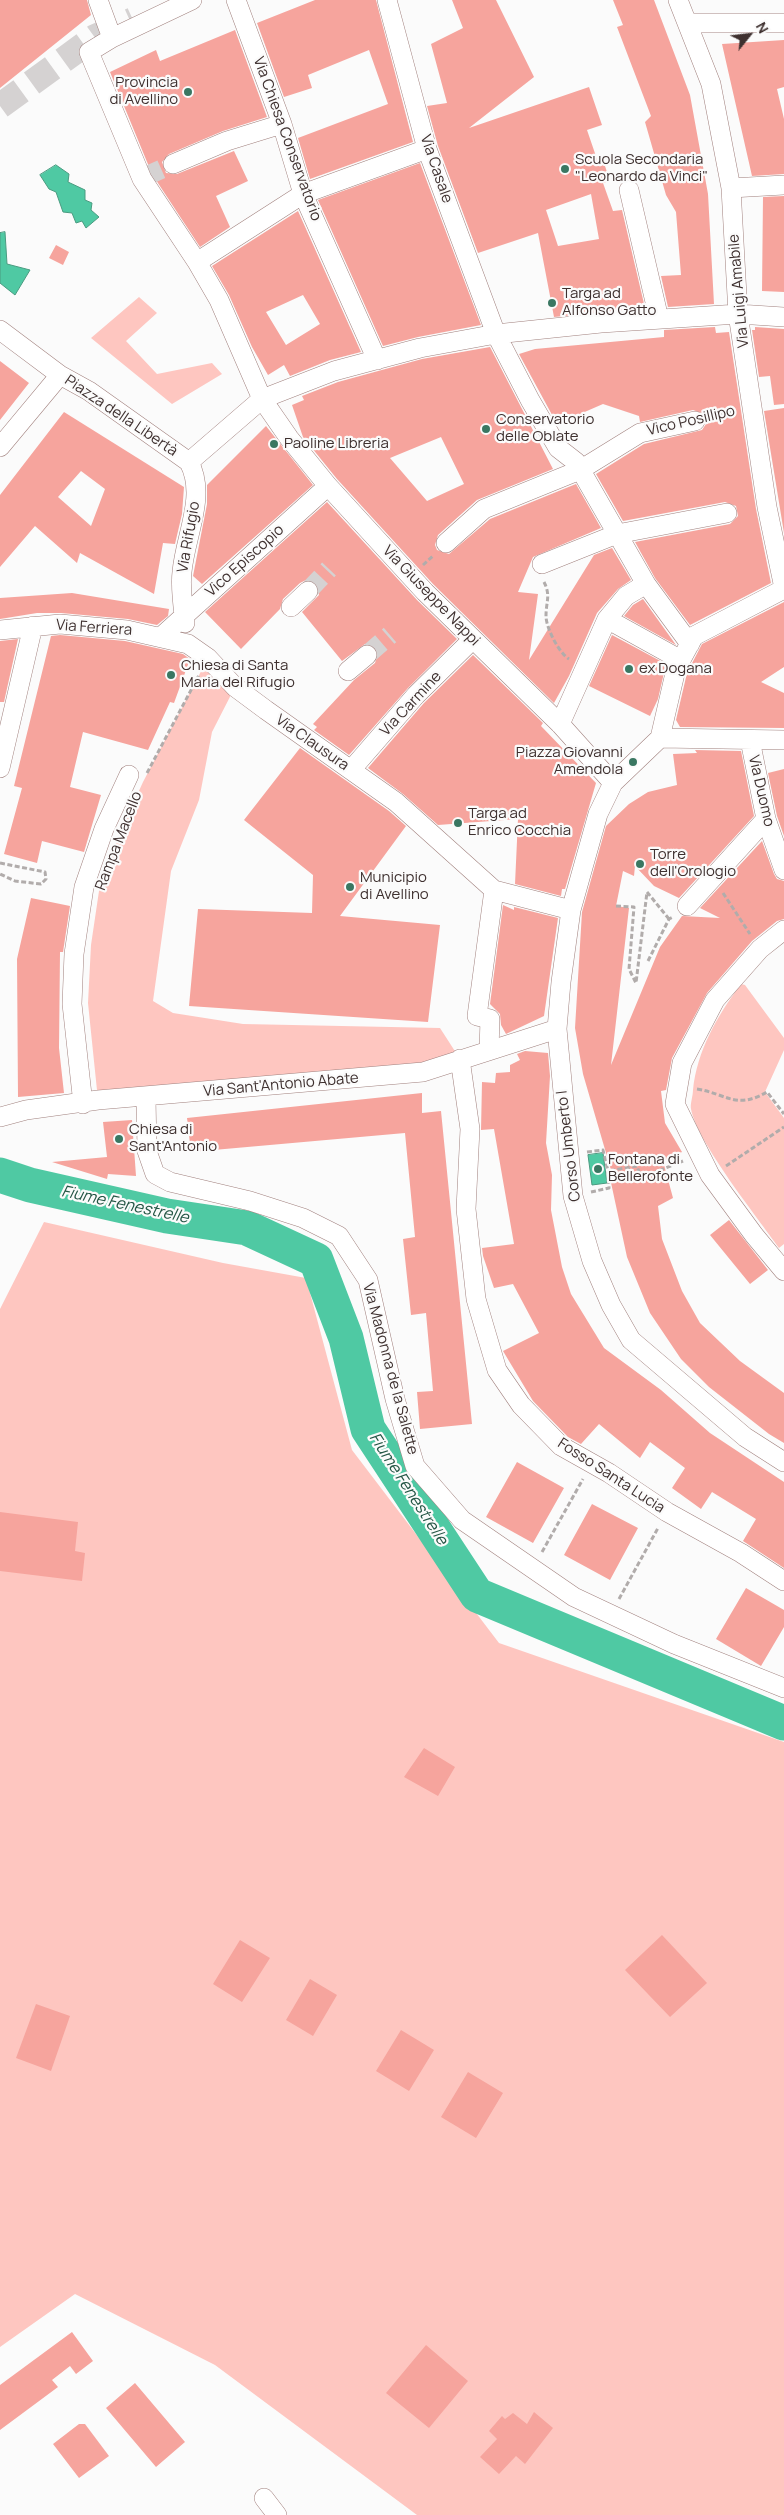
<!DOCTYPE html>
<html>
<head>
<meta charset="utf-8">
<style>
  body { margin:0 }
  #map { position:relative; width:784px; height:2515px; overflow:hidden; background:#fbfbfb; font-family:Manrope,sans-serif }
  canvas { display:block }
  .north { position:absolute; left:724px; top:10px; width:50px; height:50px; -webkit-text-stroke:4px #fbfbfb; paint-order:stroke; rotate:61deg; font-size:14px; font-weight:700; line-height:20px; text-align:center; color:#3e302f }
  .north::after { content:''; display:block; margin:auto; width:18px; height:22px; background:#3e302f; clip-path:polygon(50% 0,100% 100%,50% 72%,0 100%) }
</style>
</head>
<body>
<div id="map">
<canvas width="784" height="2515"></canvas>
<div class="north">N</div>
</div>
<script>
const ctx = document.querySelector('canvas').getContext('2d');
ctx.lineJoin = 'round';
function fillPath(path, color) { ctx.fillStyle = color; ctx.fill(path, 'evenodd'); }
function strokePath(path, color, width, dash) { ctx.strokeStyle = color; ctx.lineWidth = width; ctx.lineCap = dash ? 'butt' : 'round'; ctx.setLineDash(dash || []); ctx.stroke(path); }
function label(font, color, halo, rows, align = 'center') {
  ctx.font = font + ' Manrope,sans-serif'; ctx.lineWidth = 4.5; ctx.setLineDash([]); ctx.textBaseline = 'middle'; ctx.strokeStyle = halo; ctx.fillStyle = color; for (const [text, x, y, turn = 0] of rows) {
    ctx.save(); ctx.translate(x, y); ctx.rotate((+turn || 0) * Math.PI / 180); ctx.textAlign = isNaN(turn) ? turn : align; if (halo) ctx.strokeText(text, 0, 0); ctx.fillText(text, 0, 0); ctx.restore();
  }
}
fillPath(new Path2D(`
  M 139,297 L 157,313 L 126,341 L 157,374 L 212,363 L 222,374 L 172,404 L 91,338 Z
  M 208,658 L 235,687 L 212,732 L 199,800 L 171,871 L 153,1001 L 173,1013 L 243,1024 L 440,1028 L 460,1059 L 98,1100 L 88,1003 L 91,945 L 99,891 L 119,835 L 143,782 Z
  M 741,984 L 745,985 L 784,1038 L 784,1050 L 765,1092 L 784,1118 L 784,1244 L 779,1248 C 758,1218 697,1142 691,1109 C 690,1104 693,1096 693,1090 C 697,1051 717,1016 741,984 Z
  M 44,1222 L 223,1263 L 306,1278 L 352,1450 L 499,1643 L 784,1742 L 784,2515 L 417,2515 L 215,2365 L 75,2294 L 0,2347 L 0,1309 Z`), '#fec6c0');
const water = new Path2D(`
  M 56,165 L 69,174 L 68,182 L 85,190 L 85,200 L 92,203 L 91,210 L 99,217 L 86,228 L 82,221 L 76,223 L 72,213 L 63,212 L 56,192 L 49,189 L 40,175 Z
  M 5,232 L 7,264 L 30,270 L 15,295 L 0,283 L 0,233 Z
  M 603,1153 L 607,1183 L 592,1185 L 588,1155 Z`);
fillPath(water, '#4fc9a3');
strokePath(water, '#4a9b80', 1);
strokePath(new Path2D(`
  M 0,1175 L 30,1185 L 167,1216 L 247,1228 L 316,1260 L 346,1338 L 368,1429 L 477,1595 L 784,1723`), '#4fc9a3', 35);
fillPath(new Path2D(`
  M 0,0 L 87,0 L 91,15 L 0,88 Z
  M 315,0 L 376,0 L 413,142 L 310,179 L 298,138 L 388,104 L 369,50 L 308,75 L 312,88 L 284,97 L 257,23 Z
  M 452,0 L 496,0 L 534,77 L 469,128 L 589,87 L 602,125 L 587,130 L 599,165 L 604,163 L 610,181 L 603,183 L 613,211 L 622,210 L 645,308 L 554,317 L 538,233 L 478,253 L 438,146 L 427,106 L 447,103 L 431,44 L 463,28 ZM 591,194 L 599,239 L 558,246 L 546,210 Z
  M 613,0 L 654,0 L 690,95 L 708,194 L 714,304 L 668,307 L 661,276 L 681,275 L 676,212 L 666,195 L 645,122 L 651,116 L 617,27 L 623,25 Z
  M 235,30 L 267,117 L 223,131 L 169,154 L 162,162 L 166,173 L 177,174 L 234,151 L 248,181 L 216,196 L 230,227 L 200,247 L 152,174 L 110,72 L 156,50 L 160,61 Z
  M 784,40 L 784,87 L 777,89 L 784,119 L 784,174 L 752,176 L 722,44 Z
  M 420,163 L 481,325 L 418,337 L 383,346 L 318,200 Z
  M 784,196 L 784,292 L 762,291 L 763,197 Z
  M 298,211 L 361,352 L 330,360 L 290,376 L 284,365 L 268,375 L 252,347 L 229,295 L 212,266 ZM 303,295 L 320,324 L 286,345 L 266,312 Z
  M 56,245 L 69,252 L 63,265 L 49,258 Z
  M 715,327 L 716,333 L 729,332 L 756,509 L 771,583 L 690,625 L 655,578 L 635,542 L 730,524 L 738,516 L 736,506 L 725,502 L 623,521 L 596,474 L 644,444 L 702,430 L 706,424 L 704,414 L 693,410 L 640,422 L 639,416 L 603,404 L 557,424 L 519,354 L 535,349 L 664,337 L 664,330 Z
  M 755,327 L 784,329 L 784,404 L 774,405 L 770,376 L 759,377 L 752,330 L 755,330 Z
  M 490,347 L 553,469 L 477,500 L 438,535 L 435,545 L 437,550 L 449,554 L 490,519 L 576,484 L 601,528 L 533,557 L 518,592 L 538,594 L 529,660 L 594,555 L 612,548 L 631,580 L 618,589 L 597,613 L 569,676 L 554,703 L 433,584 L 337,479 L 303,437 L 292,405 L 304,400 L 302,396 L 338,382 L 422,359 ZM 441,437 L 464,484 L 427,501 L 390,458 Z
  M 0,361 L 29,383 L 0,420 Z
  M 784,408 L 784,533 L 764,411 Z
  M 64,412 L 184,487 L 182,514 L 175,544 L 163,543 L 154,594 L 80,553 L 77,563 L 35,526 L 0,567 L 0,495 ZM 81,471 L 105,489 L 91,526 L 58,497 Z
  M 266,426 L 313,485 L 202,584 L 193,576 L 207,504 L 207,485 Z
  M 327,502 L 417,600 L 457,639 L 408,688 L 349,755 L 314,730 L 317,727 L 313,724 L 354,680 L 375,663 L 378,653 L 371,645 L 365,644 L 342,661 L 302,612 L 319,595 L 316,583 L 306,580 L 300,583 L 283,599 L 280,609 L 241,649 L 205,612 Z
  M 72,593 L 169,609 L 168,616 L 157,625 L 128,619 L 61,613 L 37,613 L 0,619 L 0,598 Z
  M 643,599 L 676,645 L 624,616 L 633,605 Z
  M 784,602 L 784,667 L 761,682 L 784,693 L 784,728 L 680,727 L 676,720 L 687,673 L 702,644 Z
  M 60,635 L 125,641 L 183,654 L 190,659 L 174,703 L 170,702 L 148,750 L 83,732 L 70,787 L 101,795 L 84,852 L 42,841 L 37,863 L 4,854 L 22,788 L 14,786 L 51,636 Z
  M 612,635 L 666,664 L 658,699 L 650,716 L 589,686 Z
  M 18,639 L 4,702 L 0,702 L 0,641 Z
  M 473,655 L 543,723 L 541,726 L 596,783 L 565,889 L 562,889 L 561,896 L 515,884 L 518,819 L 438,825 L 403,794 L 368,768 L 424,703 Z
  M 300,748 L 389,811 L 406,826 L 340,916 L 440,925 L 428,1022 L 189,1006 L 198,909 L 312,913 L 313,875 L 244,820 Z
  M 695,750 L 741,751 L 754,816 L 679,898 L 654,886 L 635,866 L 634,876 L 623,871 L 616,906 L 629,908 L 611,1065 L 660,947 L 682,916 L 720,918 L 700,908 L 762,841 L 774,874 L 777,879 L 784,881 L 784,919 L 777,921 L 752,941 L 707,993 L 672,1058 L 666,1090 L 661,1091 L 665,1123 L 682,1152 L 663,1161 L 673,1198 L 658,1206 L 662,1239 L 682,1291 L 700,1323 L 740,1361 L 784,1393 L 784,1443 L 769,1434 L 709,1387 L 681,1359 L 650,1313 L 627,1257 L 610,1178 L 613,1177 L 583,1074 L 575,1028 L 582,912 L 606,826 L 629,804 L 648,792 L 677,785 L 673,754 L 697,753 Z
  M 784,769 L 784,836 L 777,816 L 768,773 Z
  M 31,898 L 70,906 L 63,952 L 60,952 L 59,1048 L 64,1093 L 18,1097 L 17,959 Z
  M 503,905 L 514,910 L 514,907 L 558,918 L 544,1016 L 506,1034 L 501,1025 L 500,1014 L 490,1004 Z
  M 525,1051 L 548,1053 L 550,1076 L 546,1143 L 552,1175 L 551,1210 L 562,1267 L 571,1294 L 604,1348 L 661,1390 L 710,1433 L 784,1482 L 784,1568 L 743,1541 L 756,1519 L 712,1492 L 701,1509 L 672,1488 L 685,1468 L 650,1442 L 640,1458 L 599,1424 L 581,1444 L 568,1437 L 533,1401 L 503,1351 L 539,1333 L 513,1284 L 494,1288 L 483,1256 L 482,1248 L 514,1244 L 494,1129 L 481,1130 L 482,1082 L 495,1083 L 496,1073 L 510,1072 L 510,1065 L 520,1060 L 517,1054 Z
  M 422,1093 L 422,1113 L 441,1111 L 472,1424 L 420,1429 L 417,1392 L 433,1391 L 426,1313 L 411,1315 L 403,1239 L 415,1237 L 405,1133 L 191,1152 L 187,1118 Z
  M 132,1120 L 136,1176 L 108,1174 L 107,1179 L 52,1162 L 107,1157 L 103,1122 Z
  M 729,1220 L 768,1270 L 750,1284 L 710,1235 Z
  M 517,1462 L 564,1488 L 533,1543 L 486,1517 Z
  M 592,1504 L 638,1528 L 610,1580 L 564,1555 Z
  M 0,1512 L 78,1522 L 75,1551 L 85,1553 L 82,1581 L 0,1571 Z
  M 746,1588 L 784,1610 L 784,1627 L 761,1666 L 716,1639 Z
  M 424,1748 L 455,1767 L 438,1796 L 404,1777 Z
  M 662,1935 L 707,1983 L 670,2017 L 625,1970 Z
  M 240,1940 L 270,1958 L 242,2002 L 213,1984 Z
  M 310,1979 L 337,1995 L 313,2036 L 286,2020 Z
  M 36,2004 L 70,2016 L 51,2071 L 16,2058 Z
  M 401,2030 L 434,2050 L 409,2091 L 376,2071 Z
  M 468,2072 L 503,2093 L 476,2138 L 441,2117 Z
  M 72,2332 L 93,2361 L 76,2374 L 70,2366 L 52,2380 L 58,2387 L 0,2430 L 0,2385 Z
  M 426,2345 L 468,2381 L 429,2428 L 386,2393 Z
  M 135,2383 L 185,2442 L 156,2467 L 106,2408 Z
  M 534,2412 L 553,2428 L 525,2464 L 516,2456 L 499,2474 L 480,2457 L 497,2439 L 489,2431 L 502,2416 L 505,2419 L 513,2413 L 527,2424 Z
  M 79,2424 L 85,2424 L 109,2456 L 79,2478 L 53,2444 Z`), '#f6a49d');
strokePath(new Path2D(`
  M 144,177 L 173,164
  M 308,591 L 329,569
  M 367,655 L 390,635`), '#d5d2d2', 19, [19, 9]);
strokePath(new Path2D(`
  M 0,106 L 95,37 L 133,20`), '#d5d2d2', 26, [26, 13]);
const street = new Path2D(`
  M 98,0 L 112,38
  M 192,0 L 112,38 L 89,52 L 142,179 L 197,262 L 219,300 L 262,399 L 289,438 L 328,486 L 425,592 L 560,724 L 613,783
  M 236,0 L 282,124 L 303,194 L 377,360
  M 387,0 L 427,149 L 496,334 L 530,400 L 558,448 L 576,462 L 646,584 L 690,644
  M 678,0 L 711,84 L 731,188 L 738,314 L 767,507 L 784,588
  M 688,23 L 784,23
  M 173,164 L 227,141 L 282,124
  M 731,188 L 784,185
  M 629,190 L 659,319
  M 197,262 L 303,194 L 427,149
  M 0,330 L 60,375 L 89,391 L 189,462 L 262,399 L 334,371 L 420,348 L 496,334 L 601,323 L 738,314 L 784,317
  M 0,447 L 60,375
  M 446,543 L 484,509 L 580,470 L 640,433 L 695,421
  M 542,564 L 617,534 L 727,513
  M 291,607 L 308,591
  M 607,619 L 681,660
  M 185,623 C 183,607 180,588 182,572 C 185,536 207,496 189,462
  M 0,630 L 60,624 L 127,630 L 188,644 L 208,658 L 235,687 L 266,710 L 396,802 L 494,890 L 571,910
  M 162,636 L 328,486
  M 348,671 L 367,655
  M 560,724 L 607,619 L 626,596 L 646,584
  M 660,738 L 613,783 L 598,814 L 571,910 L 561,982 L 557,1029 L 573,1196 L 592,1261 L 611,1305 L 631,1340 L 745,1437 L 784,1462
  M 660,738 L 676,669 L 694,636 L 784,589
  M 660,738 L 784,740
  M 750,740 L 766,819 L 784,870
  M 0,768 L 33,626
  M 351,770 L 416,695 L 473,639
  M 687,906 L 766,819
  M 784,930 L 760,949 L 715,1000 L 682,1063 L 675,1104 L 710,1175 L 754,1235 L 784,1271
  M 489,1050 L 490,1019 L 477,1016 L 494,890
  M 460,1059 L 470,1129 L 466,1209 L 476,1299 L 497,1370 L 521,1405 L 561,1446 L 609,1473 L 667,1512 L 741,1553 L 784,1581
  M 146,1098 L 147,1151 L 155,1174 L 170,1182 L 250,1201 L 303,1218 L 339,1236 L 368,1280 L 395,1399 L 415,1466 L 462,1520 L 574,1597 L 674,1644 L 784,1688
  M 83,1104 L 72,1004 L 74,954 L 84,887 L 104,829 L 129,775
  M 0,1117 L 26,1110 L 98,1100 L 423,1072 L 557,1029
  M 264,2498 L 277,2515`);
strokePath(street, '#a1817e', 20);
strokePath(new Path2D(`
  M 712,417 L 735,411
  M 423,565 L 433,556
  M 544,582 C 551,596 546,601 546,616 C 546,628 559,653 569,659
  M 147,773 L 199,675
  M 0,863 L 45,872 L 46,879 L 41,884 L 15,881 L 0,874
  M 647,892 L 669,919
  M 723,893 L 750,934
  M 616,906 L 634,907 L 629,969 L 636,983 L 647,892
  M 648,961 L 669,919 L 673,917
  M 697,1089 C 727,1094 736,1110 767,1092 L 784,1114
  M 587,1152 L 603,1150 L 608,1171
  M 726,1166 L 784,1127
  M 591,1192 L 609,1188 L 608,1171 L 637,1166 L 641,1178 L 683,1161
  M 542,1552 L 583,1479
  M 619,1599 L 658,1528`), '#b1acab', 3, [5, 2.5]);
strokePath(street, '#fff', 19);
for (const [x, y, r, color] of [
  [188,92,5,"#3a7762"],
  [565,169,5,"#3a7762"],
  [552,303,5,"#3a7762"],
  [486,429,5,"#3a7762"],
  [274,444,5,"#3a7762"],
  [629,669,5,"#3a7762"],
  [171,675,5,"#3a7762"],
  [633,762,5,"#3a7762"],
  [458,823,5,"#3a7762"],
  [640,864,5,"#3a7762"],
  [350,887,5,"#3a7762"],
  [119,1139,5,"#3a7762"],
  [598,1169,5,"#3a7762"]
]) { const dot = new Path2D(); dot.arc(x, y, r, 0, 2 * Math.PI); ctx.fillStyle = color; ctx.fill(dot); strokePath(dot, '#fbfbfb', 2); }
label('15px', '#3e302f', '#fbfbfb', [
  ["Provincia",178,83,"right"],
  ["di Avellino",178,100,"right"],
  ["Scuola Secondaria",575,160],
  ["\"Leonardo da Vinci\"",575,177],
  ["Targa ad",562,294],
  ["Alfonso Gatto",562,311],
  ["Conservatorio",496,420],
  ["delle Oblate",496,437],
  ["Paoline Libreria",284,444],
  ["Chiesa di Santa",181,666],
  ["Maria del Rifugio",181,683],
  ["ex Dogana",639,669],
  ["Piazza Giovanni",623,753,"right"],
  ["Amendola",623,770,"right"],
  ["Targa ad",468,814],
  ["Enrico Cocchia",468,831],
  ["Torre",650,855],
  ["dell'Orologio",650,872],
  ["Municipio",360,878],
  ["di Avellino",360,895],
  ["Chiesa di",129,1130],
  ["Sant'Antonio",129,1147],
  ["Fontana di",608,1160],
  ["Bellerofonte",608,1177]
], 'left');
label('15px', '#3e302f', '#fbfbfb', [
  ["Via Chiesa Conservatorio",287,139,70],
  ["Via Casale",436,169,71],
  ["Via Luigi Amabile",739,291,-95],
  ["Piazza della Libertà",121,416,34],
  ["Vico Posillipo",691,421,-13],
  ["Via Rifugio",189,537,-80],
  ["Vico Episcopio",245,561,-42],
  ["Via Giuseppe Nappi",431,596,46],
  ["Via Ferriera",94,628,4],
  ["Via Carmine",411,704,-47],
  ["Via Clausura",312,743,35],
  ["Via Duomo",761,791,77],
  ["Rampa Macello",119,841,-69],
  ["Via Sant'Antonio Abate",281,1085,-5],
  ["Corso Umberto I",569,1146,-97],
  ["Via Madonna de la Salette",390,1369,75],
  ["Fosso Santa Lucia",611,1476,33]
]);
label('italic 16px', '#245645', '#fbfbfb', [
  ["Fiume Fenestrelle",125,1205,12],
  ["Fiume Fenestrelle",408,1489,57]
]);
</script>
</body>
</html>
